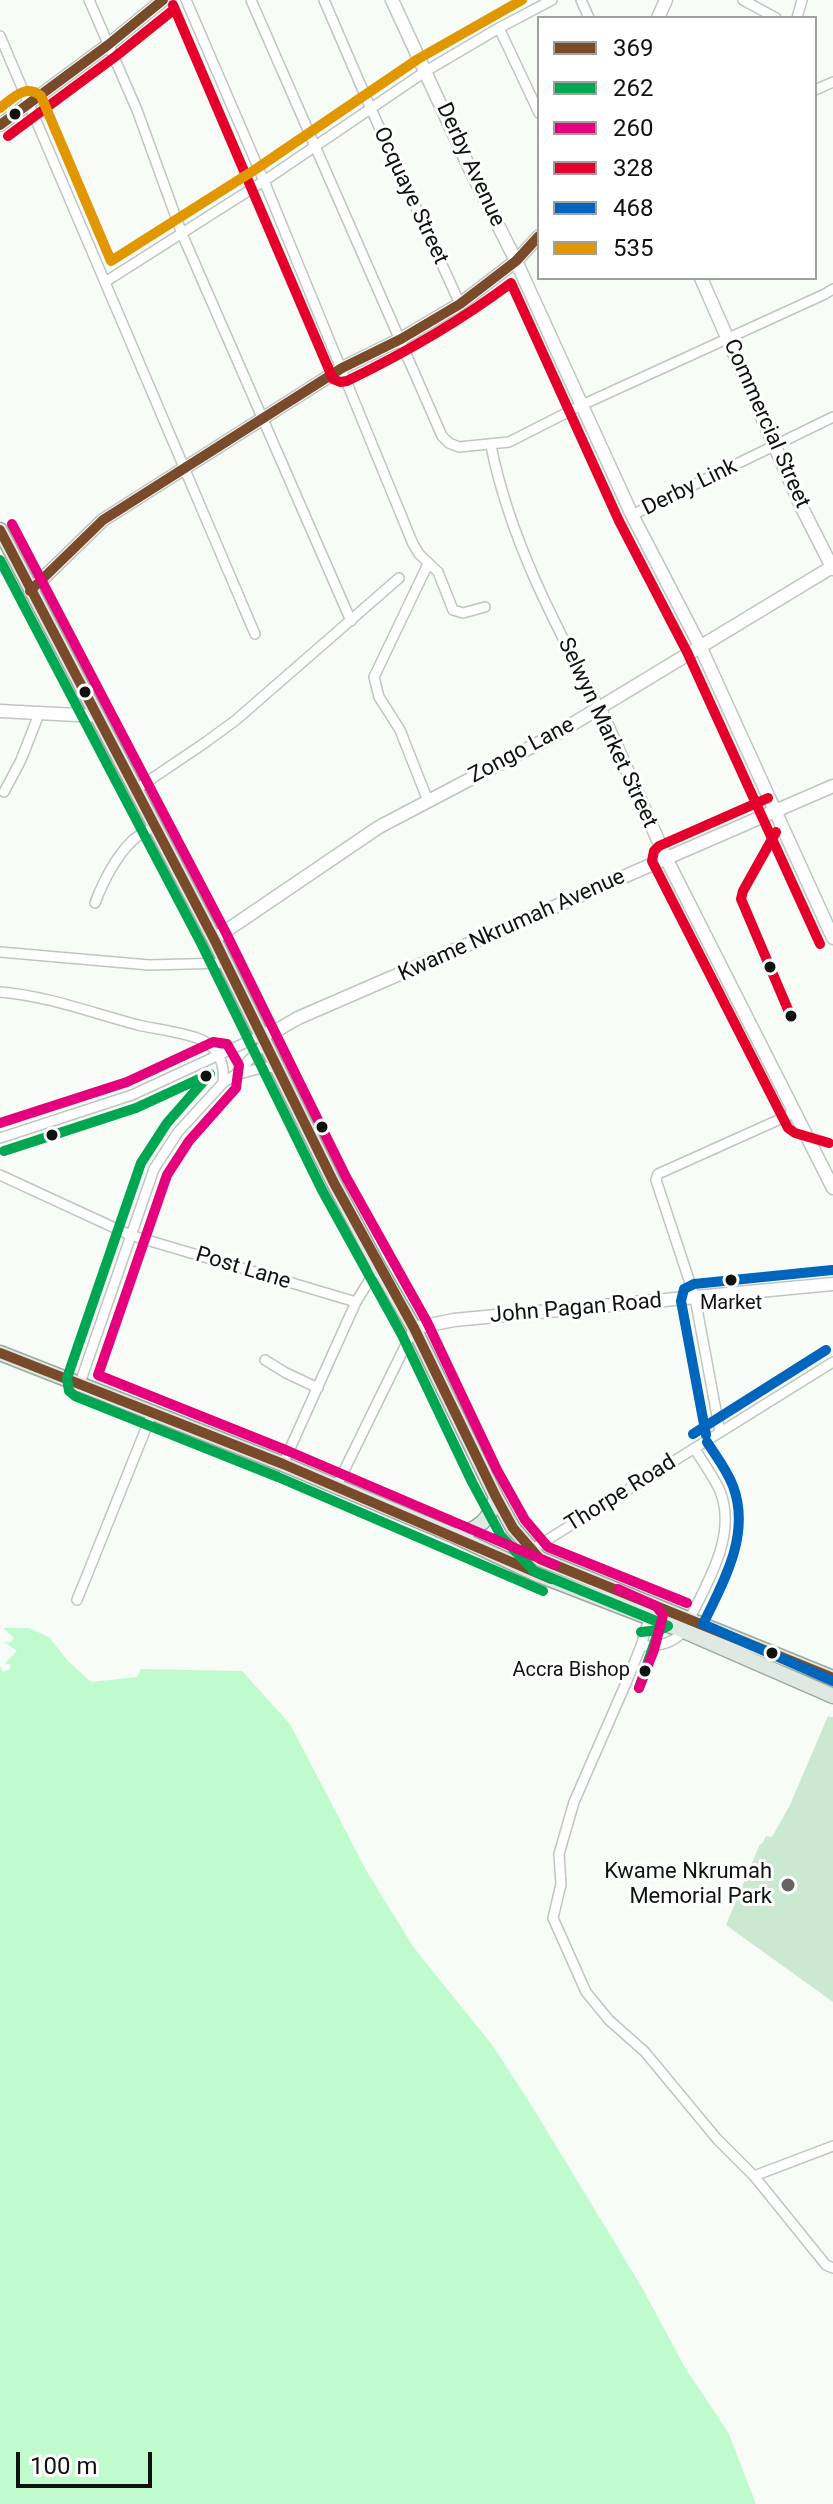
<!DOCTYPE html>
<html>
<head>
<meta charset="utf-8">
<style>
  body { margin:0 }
  #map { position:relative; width:833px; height:2504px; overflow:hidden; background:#f7fcf7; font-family:Roboto,sans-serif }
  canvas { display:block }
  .legend { position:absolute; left:537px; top:16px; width:280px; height:264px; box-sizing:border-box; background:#fff; border:2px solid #9fa19f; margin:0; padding:10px 14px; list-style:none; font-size:24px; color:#0f1310 }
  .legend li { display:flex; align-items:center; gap:16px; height:40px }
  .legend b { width:40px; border:2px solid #9fa19f }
  .scale { position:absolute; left:16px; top:2452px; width:136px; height:36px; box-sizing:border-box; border:4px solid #0f1310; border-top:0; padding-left:10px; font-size:24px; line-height:28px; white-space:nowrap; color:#0f1310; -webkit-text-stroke:6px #fff; paint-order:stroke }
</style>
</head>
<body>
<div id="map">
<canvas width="833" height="2504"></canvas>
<ul class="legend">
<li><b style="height:10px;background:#7a4b2a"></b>369</li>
<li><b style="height:10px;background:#00a651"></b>262</li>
<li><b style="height:10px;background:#e5007d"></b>260</li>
<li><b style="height:10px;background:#e4002b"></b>328</li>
<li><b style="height:10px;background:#0065bd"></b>468</li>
<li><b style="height:10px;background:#e09702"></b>535</li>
</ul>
<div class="scale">100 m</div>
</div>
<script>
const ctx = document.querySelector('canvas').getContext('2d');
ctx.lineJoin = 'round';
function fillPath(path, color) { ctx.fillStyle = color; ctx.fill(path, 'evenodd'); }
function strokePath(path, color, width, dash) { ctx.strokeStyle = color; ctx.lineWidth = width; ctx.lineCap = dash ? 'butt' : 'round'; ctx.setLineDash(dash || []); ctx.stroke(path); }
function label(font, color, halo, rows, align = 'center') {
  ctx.font = font + ' Roboto,sans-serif'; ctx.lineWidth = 6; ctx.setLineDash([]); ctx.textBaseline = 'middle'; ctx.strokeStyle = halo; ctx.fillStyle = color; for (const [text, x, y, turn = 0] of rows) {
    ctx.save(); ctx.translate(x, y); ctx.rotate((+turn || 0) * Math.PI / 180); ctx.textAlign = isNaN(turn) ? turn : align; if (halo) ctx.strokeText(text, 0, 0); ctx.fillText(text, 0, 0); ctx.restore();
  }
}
fillPath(new Path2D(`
  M 828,1716 L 833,1717 L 833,2002 L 726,1925 L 760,1844 L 762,1844 L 766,1836 L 772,1837 L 790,1805 Z`), '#cbe8d0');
fillPath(new Path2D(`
  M 3,1628 L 29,1628 L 49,1637 L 68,1661 L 91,1682 L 137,1677 L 141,1669 L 242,1671 L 290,1724 L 366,1870 L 414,1948 L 493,2046 L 535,2111 L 644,2291 L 684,2366 L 728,2432 L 756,2504 L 0,2504 L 0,1666 L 3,1672 L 10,1669 L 11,1665 L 5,1663 L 17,1651 L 4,1642 L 11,1642 L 14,1638 Z`), '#c0fbce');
const street = new Path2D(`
  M 89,0 L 137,110 L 182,234 L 351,621
  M 186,0 L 264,181 L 413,544 L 419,554 L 438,572 L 453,610 L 463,613 L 485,607
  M 251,0 L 442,436 L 449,443 L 459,447 L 509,442 L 582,405 L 825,294 L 833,289
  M 324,0 L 371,109 L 460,304
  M 581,0 L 589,18
  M 743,0 L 776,18
  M 797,18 L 802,0
  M 499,28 L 539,113
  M 0,36 L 255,634
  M 815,90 L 833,82
  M 105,282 L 264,181 L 426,71 L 499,28 L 552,0
  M 491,446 C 510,540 555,625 600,709
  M 632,515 L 833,417
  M 428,564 L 374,677 L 379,697 L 400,730 L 428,801
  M 135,790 L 206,742 L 236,720 L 399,578
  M 4,792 L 21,760 L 39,714
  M 95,903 C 103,882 116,857 132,841 C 138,835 147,831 154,826
  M 0,952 L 149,965 L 226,963
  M 0,992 C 48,996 92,1013 138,1025 C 155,1029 190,1033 204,1041 C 220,1051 225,1065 223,1083
  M 239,1074 L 265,1067 L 279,1068
  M 0,1138 L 132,1095 L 262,1035
  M 0,1175 L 130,1235 L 356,1302
  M 265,1360 L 286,1373 L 318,1388
  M 80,1383 L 154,1169 L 178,1132 L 223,1083 L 235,1075 L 266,1042
  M 720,1432 L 695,1298 L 656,1180 L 658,1174 L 796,1112
  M 283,1464 L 356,1302 L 378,1266
  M 336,1487 L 414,1328
  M 531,1550 L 833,1362
  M 77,1600 L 153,1411
  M 649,1618 L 641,1646 L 626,1683 L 574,1802 L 559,1854 L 561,1884 L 553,1918 L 586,1992 L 609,2020 L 645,2052 L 717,2139 L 754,2176 L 826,2265 L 833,2268
  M 641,1646 C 658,1646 671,1645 684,1631 C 702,1590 739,1539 720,1491 C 714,1477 703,1463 695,1449
  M 754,2176 L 833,2146`);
const secondary = new Path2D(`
  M 392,0 L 470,169 L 516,261 L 632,515 L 700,646 L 833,938
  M 658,18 L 666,0
  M 0,125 L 108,45 L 163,0
  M 701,278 L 801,506 L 833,569
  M 30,591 L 103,520 L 342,368 L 401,339 L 460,304 L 516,261 L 539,236
  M 600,709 L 666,858 L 833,1188
  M 0,711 L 96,716
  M 214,939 L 379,827 L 556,734 L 832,567
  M 262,1035 L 279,1029 L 298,1018 L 833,786
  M 414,1328 L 454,1320 L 833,1284`);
const primary = new Path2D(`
  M 0,530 L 214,939 L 334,1183 L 378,1266 L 414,1328 L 496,1497 L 513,1528 L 540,1559 L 833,1678
  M 0,1353 L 283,1464 L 455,1536 L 534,1573 L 684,1631 L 833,1696
  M 455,1536 C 478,1529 490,1521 496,1497`);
strokePath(street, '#c1c5c1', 12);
strokePath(secondary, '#c1c5c1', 15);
strokePath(primary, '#9aaa9d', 17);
strokePath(street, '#fefffe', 9);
strokePath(secondary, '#fefffe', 12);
strokePath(primary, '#e0e8e3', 14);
strokePath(new Path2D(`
  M 0,125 L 108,45 L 163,0
  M 0,530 L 214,939 L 334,1183 L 414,1328 L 496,1497 L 513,1528 L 540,1559 L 833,1678
  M 30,591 L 103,520 L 342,368 L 401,339 L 460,304 L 516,261 L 539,236
  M 0,1353 L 283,1464 L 551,1579`), '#7a4b2a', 10);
strokePath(new Path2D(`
  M 0,560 L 202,945 L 322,1190 L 402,1335 L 472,1482 L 501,1536 L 534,1571 L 668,1626 L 660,1630 L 641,1632
  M 4,1151 L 136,1108 L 210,1074 L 167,1123 L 141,1163 L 67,1378 L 69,1391 L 75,1396 L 278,1477 L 543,1591
  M 639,1688 L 660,1627`), '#00a651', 10);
strokePath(new Path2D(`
  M 12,524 L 226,933 L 346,1177 L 427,1322 L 497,1470 L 525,1520 L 548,1547 L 687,1603
  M 0,1123 L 127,1082 L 213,1042 L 227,1044 L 239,1065 L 236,1088 L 189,1141 L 167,1175 L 98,1375 L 288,1451 L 555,1565
  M 618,1589 L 656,1606 L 663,1615 L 654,1650 L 639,1688`), '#e5007d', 10);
strokePath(new Path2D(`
  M 173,5 L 333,379 L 340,382 L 347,381 C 405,353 459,322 511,283 L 619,521 L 687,652 L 820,944
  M 8,136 L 116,56 L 172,11
  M 768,798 L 659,846 L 654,851 L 652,861 L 788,1128 L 795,1133 L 829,1143
  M 776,832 L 743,891 L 741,899 L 792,1019`), '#e4002b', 10);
strokePath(new Path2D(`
  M 693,1434 L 826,1350
  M 706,1435 L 681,1301 L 684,1289 L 694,1284 L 832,1270
  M 707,1442 C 716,1456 727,1470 733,1486 C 751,1534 724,1581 703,1624 L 833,1681`), '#0065bd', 10);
strokePath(new Path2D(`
  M 0,108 C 13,98 26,83 41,96 L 111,261 L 256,169 L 418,59 L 522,0`), '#e09702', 10);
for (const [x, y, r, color] of [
  [15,114,7,"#0f1310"],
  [85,692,7,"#0f1310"],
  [770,967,7,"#0f1310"],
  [791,1016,7,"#0f1310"],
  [206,1076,7,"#0f1310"],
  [322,1127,7,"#0f1310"],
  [52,1135,7,"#0f1310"],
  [731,1280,7,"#0f1310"],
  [772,1653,7,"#0f1310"],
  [645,1671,7,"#0f1310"],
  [788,1885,8,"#606561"]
]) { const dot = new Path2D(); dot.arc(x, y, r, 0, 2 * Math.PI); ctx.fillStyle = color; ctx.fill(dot); strokePath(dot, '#fff', 3); }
label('20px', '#0f1310', '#fff', [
  ["Market",731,1304],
  ["Accra Bishop",630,1671,"right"]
]);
label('22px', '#0f1310', '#fff', [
  ["Derby Avenue",470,165,65],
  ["Ocquaye Street",410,196,65],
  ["Commercial Street",766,424,66],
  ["Derby Link",690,488,-26],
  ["Selwyn Market Street",607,733,65],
  ["Zongo Lane",522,751,-28],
  ["Kwame Nkrumah Avenue",512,926,-24],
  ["Post Lane",243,1269,17],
  ["John Pagan Road",576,1309,-5],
  ["Thorpe Road",621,1494,-32]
]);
label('22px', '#0f1310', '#fff', [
  ["Kwame Nkrumah",772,1872],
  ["Memorial Park",772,1897]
], 'right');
</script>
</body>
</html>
